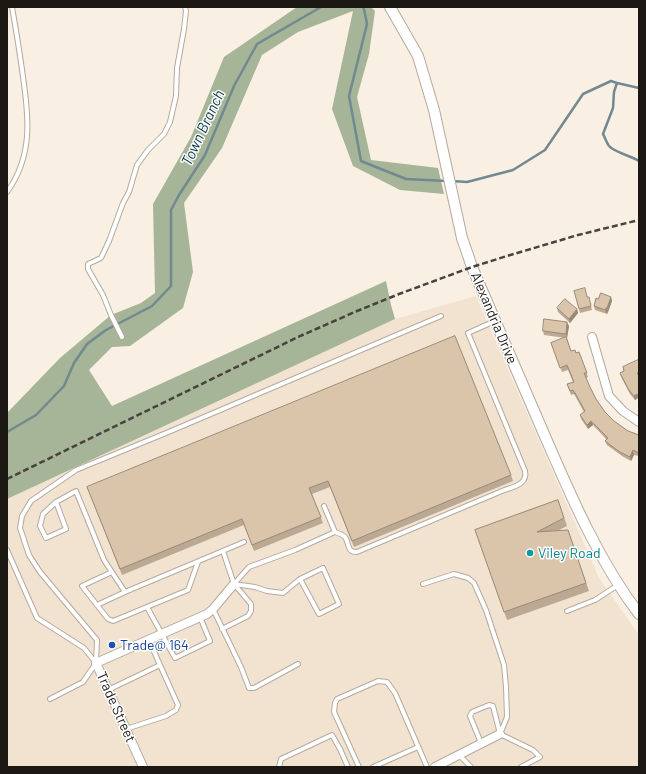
<!DOCTYPE html>
<html>
<head>
<meta charset="utf-8">
<style>
  body { margin:0 }
  #map { position:relative; width:646px; height:774px; overflow:hidden; background:#f9efe3; font-family:Barlow,sans-serif }
  canvas { display:block }
  .frame { position:absolute; inset:0; border:8px solid #1b1814; pointer-events:none }
</style>
</head>
<body>
<div id="map">
<canvas width="646" height="774"></canvas>
<div class="frame"></div>
</div>
<script>
const ctx = document.querySelector('canvas').getContext('2d');
ctx.lineJoin = 'round';
function fillPath(path, color) { ctx.fillStyle = color; ctx.fill(path, 'evenodd'); }
function strokePath(path, color, width, dash) { ctx.strokeStyle = color; ctx.lineWidth = width; ctx.lineCap = dash ? 'butt' : 'round'; ctx.setLineDash(dash || []); ctx.stroke(path); }
function label(font, color, halo, rows, align = 'center') {
  ctx.font = font + ' Barlow,sans-serif'; ctx.lineWidth = 3; ctx.setLineDash([]); ctx.textBaseline = 'middle'; ctx.strokeStyle = halo; ctx.fillStyle = color; for (const [text, x, y, turn = 0] of rows) {
    ctx.save(); ctx.translate(x, y); ctx.rotate((+turn || 0) * Math.PI / 180); ctx.textAlign = isNaN(turn) ? turn : align; if (halo) ctx.strokeText(text, 0, 0); ctx.fillText(text, 0, 0); ctx.restore();
  }
}
fillPath(new Path2D(`
  M 476,296 L 599,578 L 639,635 L 639,767 L 7,767 L 7,499 L 395,319 Z`), '#f2e3d1');
fillPath(new Path2D(`
  M 297,7 L 371,7 L 375,11 L 369,54 L 357,97 L 371,160 L 438,168 L 444,194 L 400,190 L 353,166 L 332,109 L 353,11 L 298,32 L 262,55 L 222,148 L 184,203 L 193,272 L 183,308 L 130,346 L 112,347 L 89,370 L 112,406 L 386,281 L 391,305 L 395,319 L 7,499 L 7,413 L 60,358 L 111,315 L 141,303 L 155,293 L 153,204 L 191,137 L 224,57 Z`), '#a6b497');
strokePath(new Path2D(`
  M 363,7 L 364,9 L 367,24 L 349,96 L 361,161 L 406,179 L 447,181
  M 617,83 L 614,92 L 613,108 L 603,134 C 605,137 606,142 609,146 C 614,152 631,156 639,161
  M 452,181 L 467,182 L 513,170 L 545,150 L 583,94 L 611,81 L 617,83 L 639,88
  M 7,432 L 36,415 L 64,386 L 74,363 L 87,344 L 106,330 L 152,306 L 171,286 L 171,210 L 179,195 L 205,155 L 234,86 L 257,44 L 321,7`), '#728991', 2.5);
const service = new Path2D(`
  M 7,192 C 33,156 29,118 23,77 C 20,54 16,30 12,7
  M 122,337 L 111,315 L 103,295 L 88,269 L 88,264 L 101,258 L 109,241 L 123,203 L 129,192 L 137,165 L 148,150 L 164,134 L 170,122 L 176,96 L 177,68 L 184,29 L 186,11 L 185,7
  M 56,502 L 66,529 L 46,538 L 40,526 L 43,514 L 56,502 L 76,491 L 104,560 L 125,592 L 244,542
  M 335,532 C 338,533 343,535 345,537 C 350,544 346,552 357,552 L 502,491 C 512,487 528,485 525,471 L 468,333 L 495,321
  M 7,550 L 37,618 L 84,648 L 96,663
  M 112,572 L 82,586 L 108,619 L 113,621 L 188,590 L 198,562
  M 234,584 L 255,587 L 267,591 L 283,593 L 300,579 L 323,568 L 339,604 L 319,614 L 300,579
  M 234,584 L 249,567 L 295,550 L 335,532 L 324,506
  M 423,584 L 454,574 L 468,578 L 474,583 L 486,610 L 504,665 L 506,687 L 507,717 L 500,734
  M 97,605 L 125,592
  M 147,607 L 175,658 L 210,641 L 200,617
  M 213,609 L 241,667 L 249,688 L 254,688 L 298,664
  M 567,611 L 595,600 L 618,585
  M 222,629 L 248,616 L 251,611 L 251,604 L 234,584 L 223,551
  M 108,690 L 160,665 L 149,640
  M 50,699 L 83,682 L 96,663 L 97,640 L 40,572 L 29,555 L 20,528 L 22,516 L 31,501 L 76,470 L 171,431 L 441,316
  M 126,729 L 166,716 L 176,710 L 178,705 L 160,665
  M 481,743 L 470,716 L 472,712 L 489,705 L 493,706 L 500,734 L 533,750 L 540,757 L 521,767
  M 459,755 L 471,767
  M 279,767 L 281,759 L 332,735 L 340,749 L 348,767
  M 359,767 L 334,712 L 335,703 L 337,699 L 378,681 L 387,682 L 395,693 L 427,767
  M 373,767 L 418,747`);
const minor = new Path2D(`
  M 592,337 L 609,396 L 623,411 L 639,422
  M 143,767 L 96,663 L 207,614 L 213,609 L 234,584
  M 435,767 L 500,734`);
const tertiary = new Path2D(`
  M 390,7 L 418,56 L 434,110 L 462,238 L 472,267 C 496,323 520,379 544,434 C 571,496 598,560 639,614`);
strokePath(service, '#b3aa9f', 6);
strokePath(minor, '#b3aa9f', 10);
strokePath(tertiary, '#b3aa9f', 12);
strokePath(service, '#fff', 4);
strokePath(minor, '#fff', 8);
strokePath(tertiary, '#fff', 10);
strokePath(new Path2D(`
  M 7,479 L 298,337 L 357,311 L 399,294 L 472,267 L 507,256 L 578,235 L 639,220`), '#48433e', 2.5, [6, 3]);
fillPath(new Path2D(`
  M 588,297 L 589,297 L 592,310 L 580,313 L 579,309 Z
  M 611,297 L 612,301 L 608,312 L 607,314 L 595,310 L 594,306 Z
  M 557,308 L 577,309 L 578,313 L 570,323 L 558,312 Z
  M 569,326 L 567,338 L 571,351 L 576,353 L 579,352 L 588,377 L 586,378 L 590,387 L 596,399 L 605,412 L 614,421 L 628,431 L 639,435 L 639,456 L 634,455 L 631,461 L 622,456 L 607,445 L 605,441 L 606,439 L 593,425 L 588,429 L 581,419 L 580,415 L 584,412 L 574,394 L 571,395 L 567,384 L 573,382 L 568,370 L 562,372 L 551,343 L 566,338 L 544,335 L 543,331 Z
  M 639,363 L 639,398 L 638,398 L 635,400 L 630,394 L 621,377 L 620,373 L 624,371 L 623,367 Z
  M 511,475 L 513,481 L 354,547 L 330,487 L 312,494 L 323,523 L 254,551 L 244,525 L 122,575 L 87,487 Z
  M 558,500 L 567,526 L 557,531 L 568,530 L 589,591 L 507,620 L 475,530 Z`), '#bba993');
fillPath(new Path2D(`
  M 611,297 L 612,301 L 608,312 L 607,308 Z
  M 606,308 L 608,312 L 607,314 L 605,310 Z
  M 577,309 L 578,313 L 570,323 L 569,319 Z
  M 567,322 L 569,326 L 567,338 L 566,334 Z
  M 637,394 L 638,398 L 635,400 L 634,396 Z
  M 591,421 L 593,425 L 588,429 L 587,425 Z
  M 633,450 L 634,455 L 631,461 L 630,457 Z`), '#998a78');
const building = new Path2D(`
  M 585,288 L 587,297 L 589,297 L 591,306 L 579,309 L 574,291 Z
  M 601,293 L 611,297 L 607,308 L 606,308 L 605,310 L 594,306 L 596,298 L 598,299 Z
  M 565,299 L 577,309 L 569,319 L 557,308 Z
  M 544,319 L 567,322 L 566,334 L 543,331 Z
  M 455,336 L 511,475 L 352,541 L 328,481 L 309,488 L 321,517 L 252,545 L 242,519 L 120,569 L 87,487 Z
  M 566,337 L 571,351 L 575,350 L 576,353 L 579,352 L 587,373 L 584,373 L 590,387 L 596,399 L 605,412 L 614,421 L 628,431 L 639,435 L 639,453 L 633,450 L 630,457 L 620,452 L 605,441 L 608,438 L 591,421 L 587,425 L 580,415 L 585,411 L 575,393 L 575,394 L 573,390 L 570,391 L 567,384 L 574,382 L 567,365 L 560,368 L 551,343 Z
  M 638,360 L 639,363 L 639,372 L 637,373 L 639,376 L 639,395 L 637,394 L 634,396 L 629,390 L 620,373 L 624,371 L 623,367 Z
  M 558,500 L 564,518 L 537,532 L 568,530 L 586,583 L 504,612 L 475,530 Z`);
fillPath(building, '#dac5ab');
strokePath(building, '#998a78', 1);
for (const [x, y, r, color] of [
  [530,553,4,"#0f9aa8"],
  [112,645,4,"#1a4fb4"]
]) { const dot = new Path2D(); dot.arc(x, y, r, 0, 2 * Math.PI); ctx.fillStyle = color; ctx.fill(dot); strokePath(dot, '#fefefe', 1.5); }
label('14px', '#1b1814', '#fefefe', [
  ["Alexandria Drive",494,318,67],
  ["Trade Street",116,707,66]
]);
label('14px', '#0d838f', '#fefefe', [
  ["Viley Road",538,553]
], 'left');
label('14px', '#164399', '#fefefe', [
  ["Trade@ 164",120,645]
], 'left');
label('italic 15px', '#003544', '#fefefe', [
  ["Town Branch",203,128,-65]
]);
</script>
</body>
</html>
